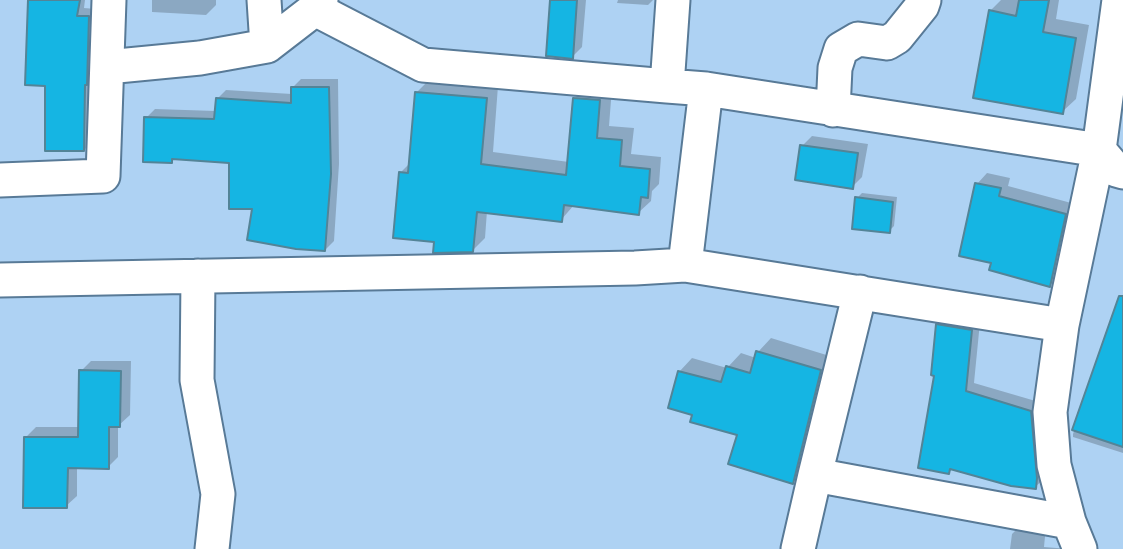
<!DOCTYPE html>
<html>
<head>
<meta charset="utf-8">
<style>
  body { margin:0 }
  canvas { display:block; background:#aed2f3 }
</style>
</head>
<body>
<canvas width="1123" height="549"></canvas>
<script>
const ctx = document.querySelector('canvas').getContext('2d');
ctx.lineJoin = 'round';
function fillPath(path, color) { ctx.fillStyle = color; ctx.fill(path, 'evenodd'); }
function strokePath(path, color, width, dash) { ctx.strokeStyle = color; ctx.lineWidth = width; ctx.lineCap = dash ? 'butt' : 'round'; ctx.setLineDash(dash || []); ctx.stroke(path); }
fillPath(new Path2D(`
  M 43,0 L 85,0 L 84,8 L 96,9 L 92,142 L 84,150 Z
  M 152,0 L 216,0 L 216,5 L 206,15 L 152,12 Z
  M 552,0 L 586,0 L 582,47 L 572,57 Z
  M 618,0 L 653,0 L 648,5 L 617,3 Z
  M 1001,0 L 1059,0 L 1056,19 L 1089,25 L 1076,99 L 1062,112 L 990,11 Z
  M 301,79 L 338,79 L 339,164 L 334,241 L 325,250 L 254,207 L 230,161 L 175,157 L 171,161 L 146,118 L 155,109 L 216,111 L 217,99 L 226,90 L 292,94 L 292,88 Z
  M 429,80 L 498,86 L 493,152 L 569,162 L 575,98 L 587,86 L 612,88 L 609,126 L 634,128 L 631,154 L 661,157 L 659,184 L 652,191 L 651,201 L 638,213 L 574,205 L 561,220 L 487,211 L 485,238 L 473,250 L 436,240 L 400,173 L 410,163 L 416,93 Z
  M 812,136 L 868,144 L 862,177 L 852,187 L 802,146 Z
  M 987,173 L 1010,178 L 1008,186 L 1075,204 L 1060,275 L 1050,285 L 977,184 Z
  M 862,193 L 897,197 L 894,226 L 889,231 L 857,198 Z
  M 946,316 L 980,322 L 974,383 L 1039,402 L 1044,479 L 1035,487 L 953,468 L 949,472 L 936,374 L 938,325 Z
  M 1123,317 L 1123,453 L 1073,437 L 1073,434 L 1109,329 Z
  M 771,338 L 833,357 L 806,469 L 793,482 L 739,434 L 695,414 L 679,372 L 692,358 L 727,368 L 741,353 L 756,358 L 758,352 Z
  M 91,361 L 131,361 L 130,415 L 118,426 L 118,457 L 108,467 L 77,467 L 77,496 L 66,506 L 26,437 L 36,427 L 80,427 L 81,371 Z
  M 1022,524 L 1046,526 L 1044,547 L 1069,549 L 1010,549 L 1012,534 Z`), '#0003');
const building = new Path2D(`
  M 28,0 L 80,0 L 77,16 L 89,16 L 87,85 L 85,85 L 84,151 L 45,151 L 45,86 L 25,85 Z
  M 550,0 L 577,0 L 573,59 L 546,56 Z
  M 1019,0 L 1049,0 L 1043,32 L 1076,38 L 1063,114 L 973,98 L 989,10 L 1016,16 Z
  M 291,87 L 329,87 L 331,174 L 325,251 L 296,249 L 247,240 L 252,209 L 229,209 L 229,163 L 172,159 L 172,163 L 143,162 L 144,117 L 214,119 L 216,98 L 291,103 Z
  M 415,92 L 487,98 L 481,164 L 566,175 L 573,98 L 600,100 L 597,138 L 622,140 L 620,166 L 650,169 L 648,198 L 641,197 L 639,215 L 564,205 L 562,222 L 477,212 L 473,252 L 433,253 L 434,242 L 393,238 L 399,172 L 408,173 Z
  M 800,145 L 858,153 L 853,189 L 795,180 Z
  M 975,183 L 1001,188 L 999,196 L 1066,214 L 1050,287 L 989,270 L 991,263 L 959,256 Z
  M 855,197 L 893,202 L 890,233 L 852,229 Z
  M 1119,296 L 1123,296 L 1123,447 L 1072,430 Z
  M 936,324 L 972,330 L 966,391 L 1031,411 L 1037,478 L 1036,489 L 1011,486 L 950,469 L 949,474 L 918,468 L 934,376 L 931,375 Z
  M 756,351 L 821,370 L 793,484 L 728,464 L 737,435 L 690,422 L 692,415 L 668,408 L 678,371 L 721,382 L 726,366 L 750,373 Z
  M 79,370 L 121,371 L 120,427 L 109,427 L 109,469 L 68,468 L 67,508 L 23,508 L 24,437 L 78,437 Z`);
fillPath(building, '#15b5e3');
strokePath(building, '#538497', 2);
const street = new Path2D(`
  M 264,0 L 267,46
  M 1119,0 L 1099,150 L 1116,170 L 1123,172
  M 315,9 L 423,65 L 667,86 L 673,0
  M 107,67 L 200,58 L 267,46 L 315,9 L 321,0
  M 706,89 L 1099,150 L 1062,325 L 1050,412 L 1054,465 L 1069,522 L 1080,549
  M 833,110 L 835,68 L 841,49 L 858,39 L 887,43 L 897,37 L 922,6 L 924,0
  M 0,180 L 103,176 L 109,0
  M 685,265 L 1062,325
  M 198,276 L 197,380 L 218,494 L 212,549
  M 0,280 L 635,268 L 685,265 L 706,89 L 667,86
  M 815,475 L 860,292
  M 798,549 L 815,475 L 1069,522`);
strokePath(street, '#587a97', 37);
strokePath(street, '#fff', 33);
</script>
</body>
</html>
